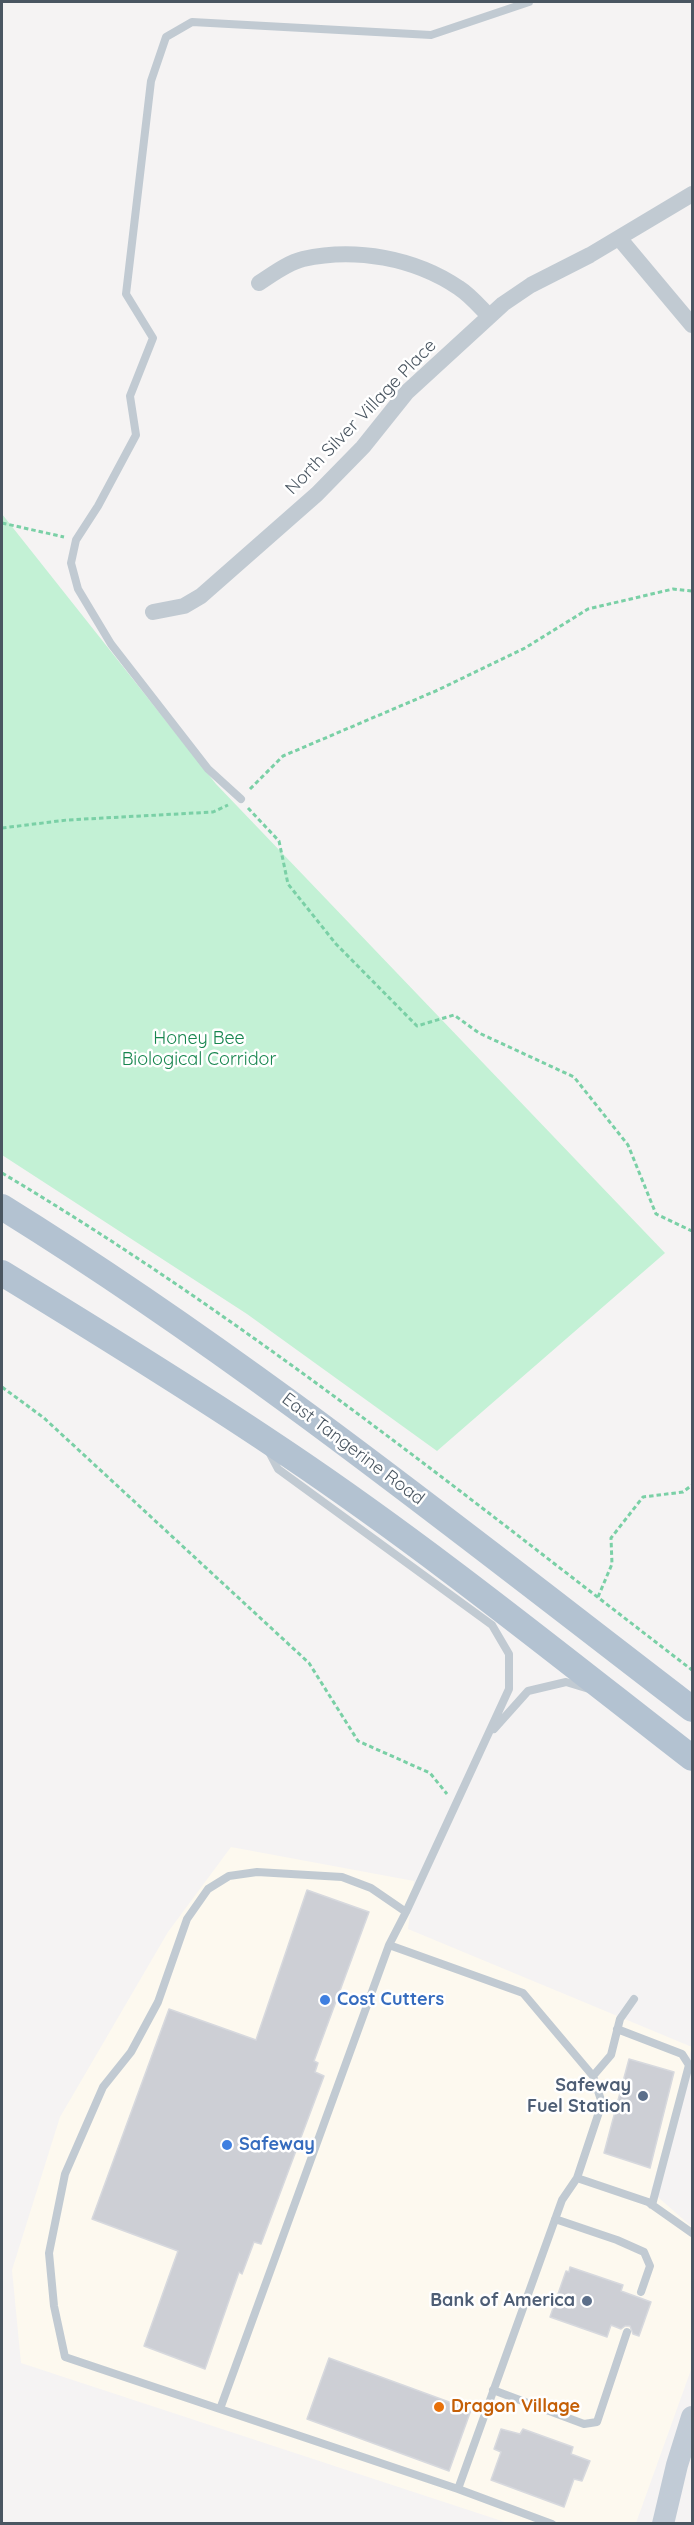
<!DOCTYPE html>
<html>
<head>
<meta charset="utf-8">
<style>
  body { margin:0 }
  #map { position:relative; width:694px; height:2525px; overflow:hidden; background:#f5f3f3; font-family:Quicksand,sans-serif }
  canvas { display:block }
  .frame { position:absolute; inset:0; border:3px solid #4a5661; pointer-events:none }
</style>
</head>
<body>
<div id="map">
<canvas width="694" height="2525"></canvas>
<div class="frame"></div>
</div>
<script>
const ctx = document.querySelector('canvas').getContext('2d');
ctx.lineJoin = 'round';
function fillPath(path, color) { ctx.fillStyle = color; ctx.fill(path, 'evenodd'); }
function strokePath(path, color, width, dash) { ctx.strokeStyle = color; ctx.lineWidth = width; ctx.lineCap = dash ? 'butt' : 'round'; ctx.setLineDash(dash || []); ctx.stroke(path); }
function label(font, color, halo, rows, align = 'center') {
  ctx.font = font + ' Quicksand,sans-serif'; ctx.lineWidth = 5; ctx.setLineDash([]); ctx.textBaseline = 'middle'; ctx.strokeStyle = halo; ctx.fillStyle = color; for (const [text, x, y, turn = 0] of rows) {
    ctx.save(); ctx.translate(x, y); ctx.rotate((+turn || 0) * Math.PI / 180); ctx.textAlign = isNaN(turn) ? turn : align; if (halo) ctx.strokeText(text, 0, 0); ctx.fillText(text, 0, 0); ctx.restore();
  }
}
fillPath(new Path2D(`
  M 231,1847 L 414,1881 L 408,1929 L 692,2047 L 651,2191 L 692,2227 L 692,2367 L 636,2523 L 508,2523 L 21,2363 L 12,2270 L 60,2117 L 168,1932 Z`), '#fdf9ef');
fillPath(new Path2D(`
  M 2,514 L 216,784 L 665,1253 L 437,1451 L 247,1314 L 2,1155 Z`), '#c3f1d5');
const building = new Path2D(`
  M 307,1890 L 369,1912 L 314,2061 L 318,2063 L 315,2072 L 324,2076 L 261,2244 L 254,2242 L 242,2274 L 239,2272 L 205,2369 L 144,2346 L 178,2251 L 92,2219 L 169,2009 L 256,2040 Z
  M 629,2059 L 674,2072 L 650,2168 L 604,2153 Z
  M 570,2267 L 623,2285 L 621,2291 L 651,2302 L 639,2336 L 633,2334 L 630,2326 L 625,2326 L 621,2329 L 611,2325 L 607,2337 L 550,2317 L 566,2271 L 569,2272 Z
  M 329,2358 L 471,2410 L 449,2471 L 307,2419 Z
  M 501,2429 L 520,2434 L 523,2429 L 573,2447 L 571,2454 L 590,2461 L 582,2481 L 574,2479 L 564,2507 L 491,2480 L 501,2452 L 494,2449 Z`);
fillPath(building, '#cdcfd5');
strokePath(building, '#d7d9de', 1.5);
strokePath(new Path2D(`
  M 2,523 L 64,537
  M 250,789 L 283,756 L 438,690 L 525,648 L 588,609 L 673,589 L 692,591
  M 248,808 L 279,841 L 288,884 L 336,944 L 417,1026 L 454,1015 L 479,1033 L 574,1077 L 628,1145 L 656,1214 L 692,1231
  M 2,828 L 67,820 L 213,812 L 228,805
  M 2,1173 C 246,1318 468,1498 692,1670
  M 2,1387 L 44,1418 L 309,1663 L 358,1741 L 430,1773 L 447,1794
  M 598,1597 L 612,1564 L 611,1538 L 643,1497 L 683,1492 L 692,1485`), '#7ad0a6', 3, [4.5, 3]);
strokePath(new Path2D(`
  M 241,799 L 208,769 L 111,644 L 78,589 L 71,563 L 76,540 L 98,506 L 136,435 L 130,396 L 153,338 L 126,294 L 151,81 L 166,37 L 192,22 L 431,35 L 529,2
  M 268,1450 L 278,1469 L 492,1625 L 509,1654 L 509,1689 L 406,1912
  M 494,1729 L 528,1691 L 566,1682 L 589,1689
  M 257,1872 L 342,1877 L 371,1888 L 406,1912 L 389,1945 L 523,1993 L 593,2076 L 602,2103 L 577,2178 L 562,2200 L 458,2489 L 65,2357 L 54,2306 L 49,2253 L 65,2174 L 103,2087 L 131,2052 L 158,2002 L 187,1919 L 208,1889 L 229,1876 Z
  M 617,2029 L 682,2054 L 689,2065 L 652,2205
  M 593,2076 L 611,2055 L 620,2019 L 634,1999
  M 577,2178 L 648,2202 L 692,2233
  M 555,2219 L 617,2240 L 644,2252 L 650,2266 L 641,2292
  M 493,2390 L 584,2424 L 597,2422 L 627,2332
  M 220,2409 L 389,1945
  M 458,2489 L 552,2524`), '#c1cad2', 8);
strokePath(new Path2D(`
  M 619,238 L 692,325
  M 259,283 C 273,274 287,263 303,259 C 355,247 415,258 459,288 C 470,295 480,307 489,316
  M 153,612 L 184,606 L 201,596 L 317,494 L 363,447 L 407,392 L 503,304 L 531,285 L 590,255 L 692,194`), '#c1cad2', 16);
strokePath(new Path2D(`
  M 663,2524 L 677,2465 L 692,2417`), '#c1cbd6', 22);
strokePath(new Path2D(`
  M 2,1207 C 244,1357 466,1536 692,1709
  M 2,1273 C 97,1331 193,1390 286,1453 C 426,1547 558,1654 692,1758`), '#b3c2d1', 26);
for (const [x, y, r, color] of [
  [325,2000,6,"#3f7fe0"],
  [643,2096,6,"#5c6f8a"],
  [227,2145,6,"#3f7fe0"],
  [587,2301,6,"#5c6f8a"],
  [439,2407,6,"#e8710a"]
]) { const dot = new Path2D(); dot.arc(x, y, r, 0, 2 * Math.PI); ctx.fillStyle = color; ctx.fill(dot); strokePath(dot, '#fff', 2); }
label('18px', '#4a5661', '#fff', [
  ["North Silver Village Place",361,417,-46],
  ["East Tangerine Road",353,1449,37]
]);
label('18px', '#17864f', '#fff', [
  ["Honey Bee",199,1039],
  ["Biological Corridor",199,1060]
]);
label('bold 18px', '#366cbe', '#fff', [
  ["Cost Cutters",337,2000],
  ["Safeway",239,2145]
], 'left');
label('bold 18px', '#4e5e75', '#fff', [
  ["Safeway",631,2086],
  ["Fuel Station",631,2107],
  ["Bank of America",575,2301]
], 'right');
label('bold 18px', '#c56008', '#fff', [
  ["Dragon Village",451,2407]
], 'left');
</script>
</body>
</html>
